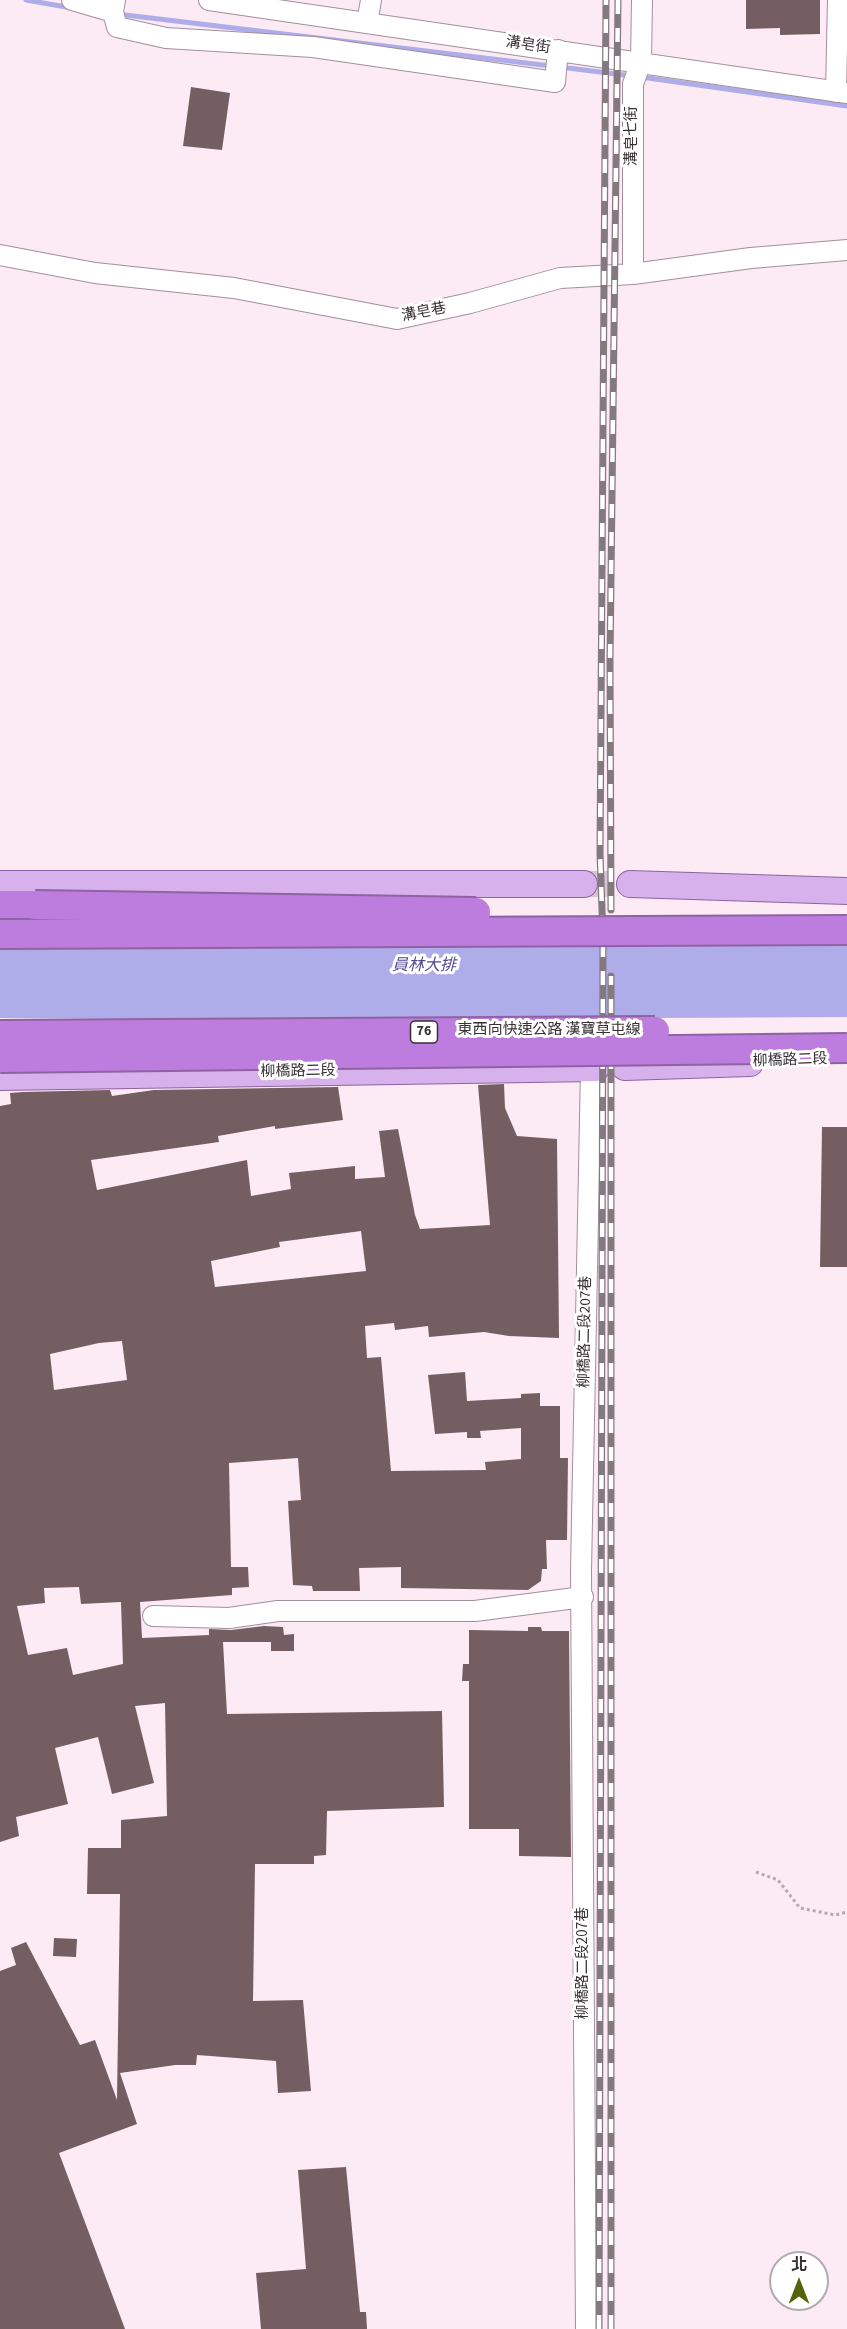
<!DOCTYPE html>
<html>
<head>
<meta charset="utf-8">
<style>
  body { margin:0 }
  #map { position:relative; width:847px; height:2329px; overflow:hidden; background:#fceaf5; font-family:"Source Sans 3","Noto Sans TC",sans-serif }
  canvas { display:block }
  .north { position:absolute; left:769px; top:2251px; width:60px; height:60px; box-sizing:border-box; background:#fff; border:2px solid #afacae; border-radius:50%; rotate:0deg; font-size:16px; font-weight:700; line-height:24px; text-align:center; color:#383035 }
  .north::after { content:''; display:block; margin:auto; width:21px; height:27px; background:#556308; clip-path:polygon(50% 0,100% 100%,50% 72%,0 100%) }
</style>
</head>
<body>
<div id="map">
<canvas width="847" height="2329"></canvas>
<div class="north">北</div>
</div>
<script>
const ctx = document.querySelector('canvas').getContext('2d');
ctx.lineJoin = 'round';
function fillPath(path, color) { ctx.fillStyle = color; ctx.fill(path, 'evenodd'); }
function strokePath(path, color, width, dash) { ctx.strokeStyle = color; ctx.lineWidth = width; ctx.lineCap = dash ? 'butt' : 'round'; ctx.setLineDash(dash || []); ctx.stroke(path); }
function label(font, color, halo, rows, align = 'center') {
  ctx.font = font + ' "Source Sans 3","Noto Sans TC",sans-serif'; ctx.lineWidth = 6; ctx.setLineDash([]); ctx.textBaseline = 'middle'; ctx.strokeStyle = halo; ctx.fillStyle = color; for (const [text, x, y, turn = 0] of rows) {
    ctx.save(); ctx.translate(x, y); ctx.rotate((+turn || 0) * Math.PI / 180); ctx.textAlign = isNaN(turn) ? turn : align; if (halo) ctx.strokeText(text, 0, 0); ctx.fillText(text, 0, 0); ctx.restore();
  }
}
fillPath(new Path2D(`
  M 847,939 L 847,1017 L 260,1020 L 0,1018 L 0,942 Z`), '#aeace9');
strokePath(new Path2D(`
  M 26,0 L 72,8
  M 117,14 L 551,66
  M 560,67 L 632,76
  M 641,77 L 847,106`), '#aeace9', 5);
fillPath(new Path2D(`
  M 746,0 L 820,0 L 820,34 L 780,35 L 780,28 L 746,29 Z
  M 191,87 L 230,93 L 222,150 L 183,146 Z
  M 504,1084 L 505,1108 L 517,1136 L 557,1139 L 559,1338 L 509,1336 L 484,1332 L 429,1337 L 428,1326 L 395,1330 L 394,1323 L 365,1326 L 367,1358 L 381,1357 L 391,1471 L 486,1470 L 485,1462 L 521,1459 L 521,1428 L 480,1431 L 481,1438 L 467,1438 L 467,1432 L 435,1434 L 428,1375 L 465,1372 L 467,1401 L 521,1398 L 521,1394 L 540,1393 L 540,1406 L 560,1406 L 560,1458 L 568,1458 L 567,1540 L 546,1540 L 547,1569 L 542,1569 L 541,1581 L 528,1590 L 401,1588 L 401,1567 L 359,1568 L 360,1591 L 313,1591 L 312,1586 L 293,1585 L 288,1501 L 301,1500 L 298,1458 L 229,1463 L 231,1567 L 248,1567 L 249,1587 L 232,1588 L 232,1595 L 140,1602 L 142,1638 L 209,1635 L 209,1629 L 231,1630 L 264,1626 L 283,1627 L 284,1635 L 294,1634 L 294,1651 L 271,1651 L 271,1642 L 223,1642 L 227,1714 L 442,1711 L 444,1807 L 327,1811 L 326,1855 L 314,1856 L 314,1864 L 255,1864 L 253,2001 L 303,2000 L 311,2091 L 278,2093 L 276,2061 L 197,2055 L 196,2065 L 175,2065 L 120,2073 L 137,2124 L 59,2153 L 125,2329 L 0,2329 L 0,1971 L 16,1965 L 11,1948 L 26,1942 L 80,2045 L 95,2040 L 117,2100 L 120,1894 L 87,1894 L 88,1848 L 121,1848 L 121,1820 L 167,1816 L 165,1703 L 135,1706 L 154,1783 L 112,1794 L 98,1737 L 55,1748 L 68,1804 L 16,1817 L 19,1836 L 0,1842 L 0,1106 L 11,1104 L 10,1093 L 23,1092 L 110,1090 L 112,1096 L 154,1090 L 338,1087 L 343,1120 L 275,1129 L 275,1126 L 218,1136 L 219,1142 L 91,1160 L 97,1190 L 247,1160 L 251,1196 L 291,1189 L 289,1173 L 355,1166 L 355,1179 L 385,1177 L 379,1131 L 398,1129 L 415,1215 L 420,1229 L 490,1225 L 478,1085 ZM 361,1231 L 366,1271 L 215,1287 L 211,1261 L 280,1247 L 279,1242 ZM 122,1341 L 127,1380 L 54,1390 L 50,1354 L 99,1343 ZM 79,1587 L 81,1604 L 121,1602 L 123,1664 L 73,1675 L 67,1648 L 28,1655 L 17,1606 L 45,1603 L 44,1588 Z
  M 822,1127 L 847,1127 L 847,1267 L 820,1267 Z
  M 528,1627 L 541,1627 L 542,1631 L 569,1631 L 571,1857 L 519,1856 L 519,1829 L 469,1829 L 469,1681 L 462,1681 L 463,1664 L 469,1664 L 469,1630 L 528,1631 Z
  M 54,1938 L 77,1939 L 76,1957 L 53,1956 Z
  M 346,2167 L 360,2312 L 366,2312 L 367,2329 L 261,2329 L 256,2273 L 306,2269 L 298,2170 Z`), '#755e61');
strokePath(new Path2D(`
  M 584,884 L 630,884`), '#d5c5cf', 26, [26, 13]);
const minor = new Path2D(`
  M 72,0 L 113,12
  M 115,0 L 113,12 L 117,27 L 166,38 L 313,47 L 555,82 L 558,50
  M 209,0 L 847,93
  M 367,23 L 371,0
  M 836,92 L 838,0
  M 0,255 L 95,273 L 234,288 L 397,319 L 470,303 L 560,278 L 633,274 L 751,258 L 847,250
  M 633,274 L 633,84 L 641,62 L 642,0
  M 153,1616 L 229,1618 L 278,1611 L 475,1611 L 583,1597
  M 586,2329 L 581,1570 L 591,1068`);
const major = new Path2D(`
  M 0,884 L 584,884
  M 630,884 L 847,891
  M 625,1067 L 750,1063
  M 0,1077 L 596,1068`);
const highway = new Path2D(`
  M 0,905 L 35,905`);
strokePath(minor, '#a38f9b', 22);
strokePath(major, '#8e62a3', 28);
strokePath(highway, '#8e62a3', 32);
strokePath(new Path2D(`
  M 756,1872 L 778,1880 L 800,1908 L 835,1915 L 847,1912`), '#b6a8b1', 3, [3, 3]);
strokePath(minor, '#fff', 20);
strokePath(major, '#d7b1eb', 26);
strokePath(highway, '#bd7dde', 28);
const rail = new Path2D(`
  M 611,910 L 610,660 L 618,0
  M 599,2329 L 603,938 L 600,853 L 606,0
  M 611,2329 L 611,976`);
strokePath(rail, '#857980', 7);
strokePath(rail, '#fff', 4.5, [14]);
const highwayBridge = new Path2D(`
  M 35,905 L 476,912
  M 0,934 L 847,930
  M 0,1035 L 655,1031
  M 0,1058 L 847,1048`);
strokePath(highwayBridge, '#8e62a3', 32, []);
strokePath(highwayBridge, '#bd7dde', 28);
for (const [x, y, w] of [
  [424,1032,27]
]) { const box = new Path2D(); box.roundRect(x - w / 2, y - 11, w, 22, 4.5); ctx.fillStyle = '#fff'; ctx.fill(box); strokePath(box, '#383035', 1.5); }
label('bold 14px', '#383035', null, [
  ["76",424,1032]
]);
label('15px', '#383035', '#fff', [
  ["溝皂街",528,46,8],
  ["溝皂七街",633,136,-90],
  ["溝皂巷",424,313,-11],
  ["東西向快速公路 漢寶草屯線",549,1031],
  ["柳橋路二段",790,1061,-2],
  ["柳橋路二段",298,1072,-1],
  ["柳橋路二段207巷",586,1332,-89],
  ["柳橋路二段207巷",584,1963,-90]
]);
label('italic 16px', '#514992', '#fff', [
  ["員林大排",424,966]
]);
</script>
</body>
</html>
